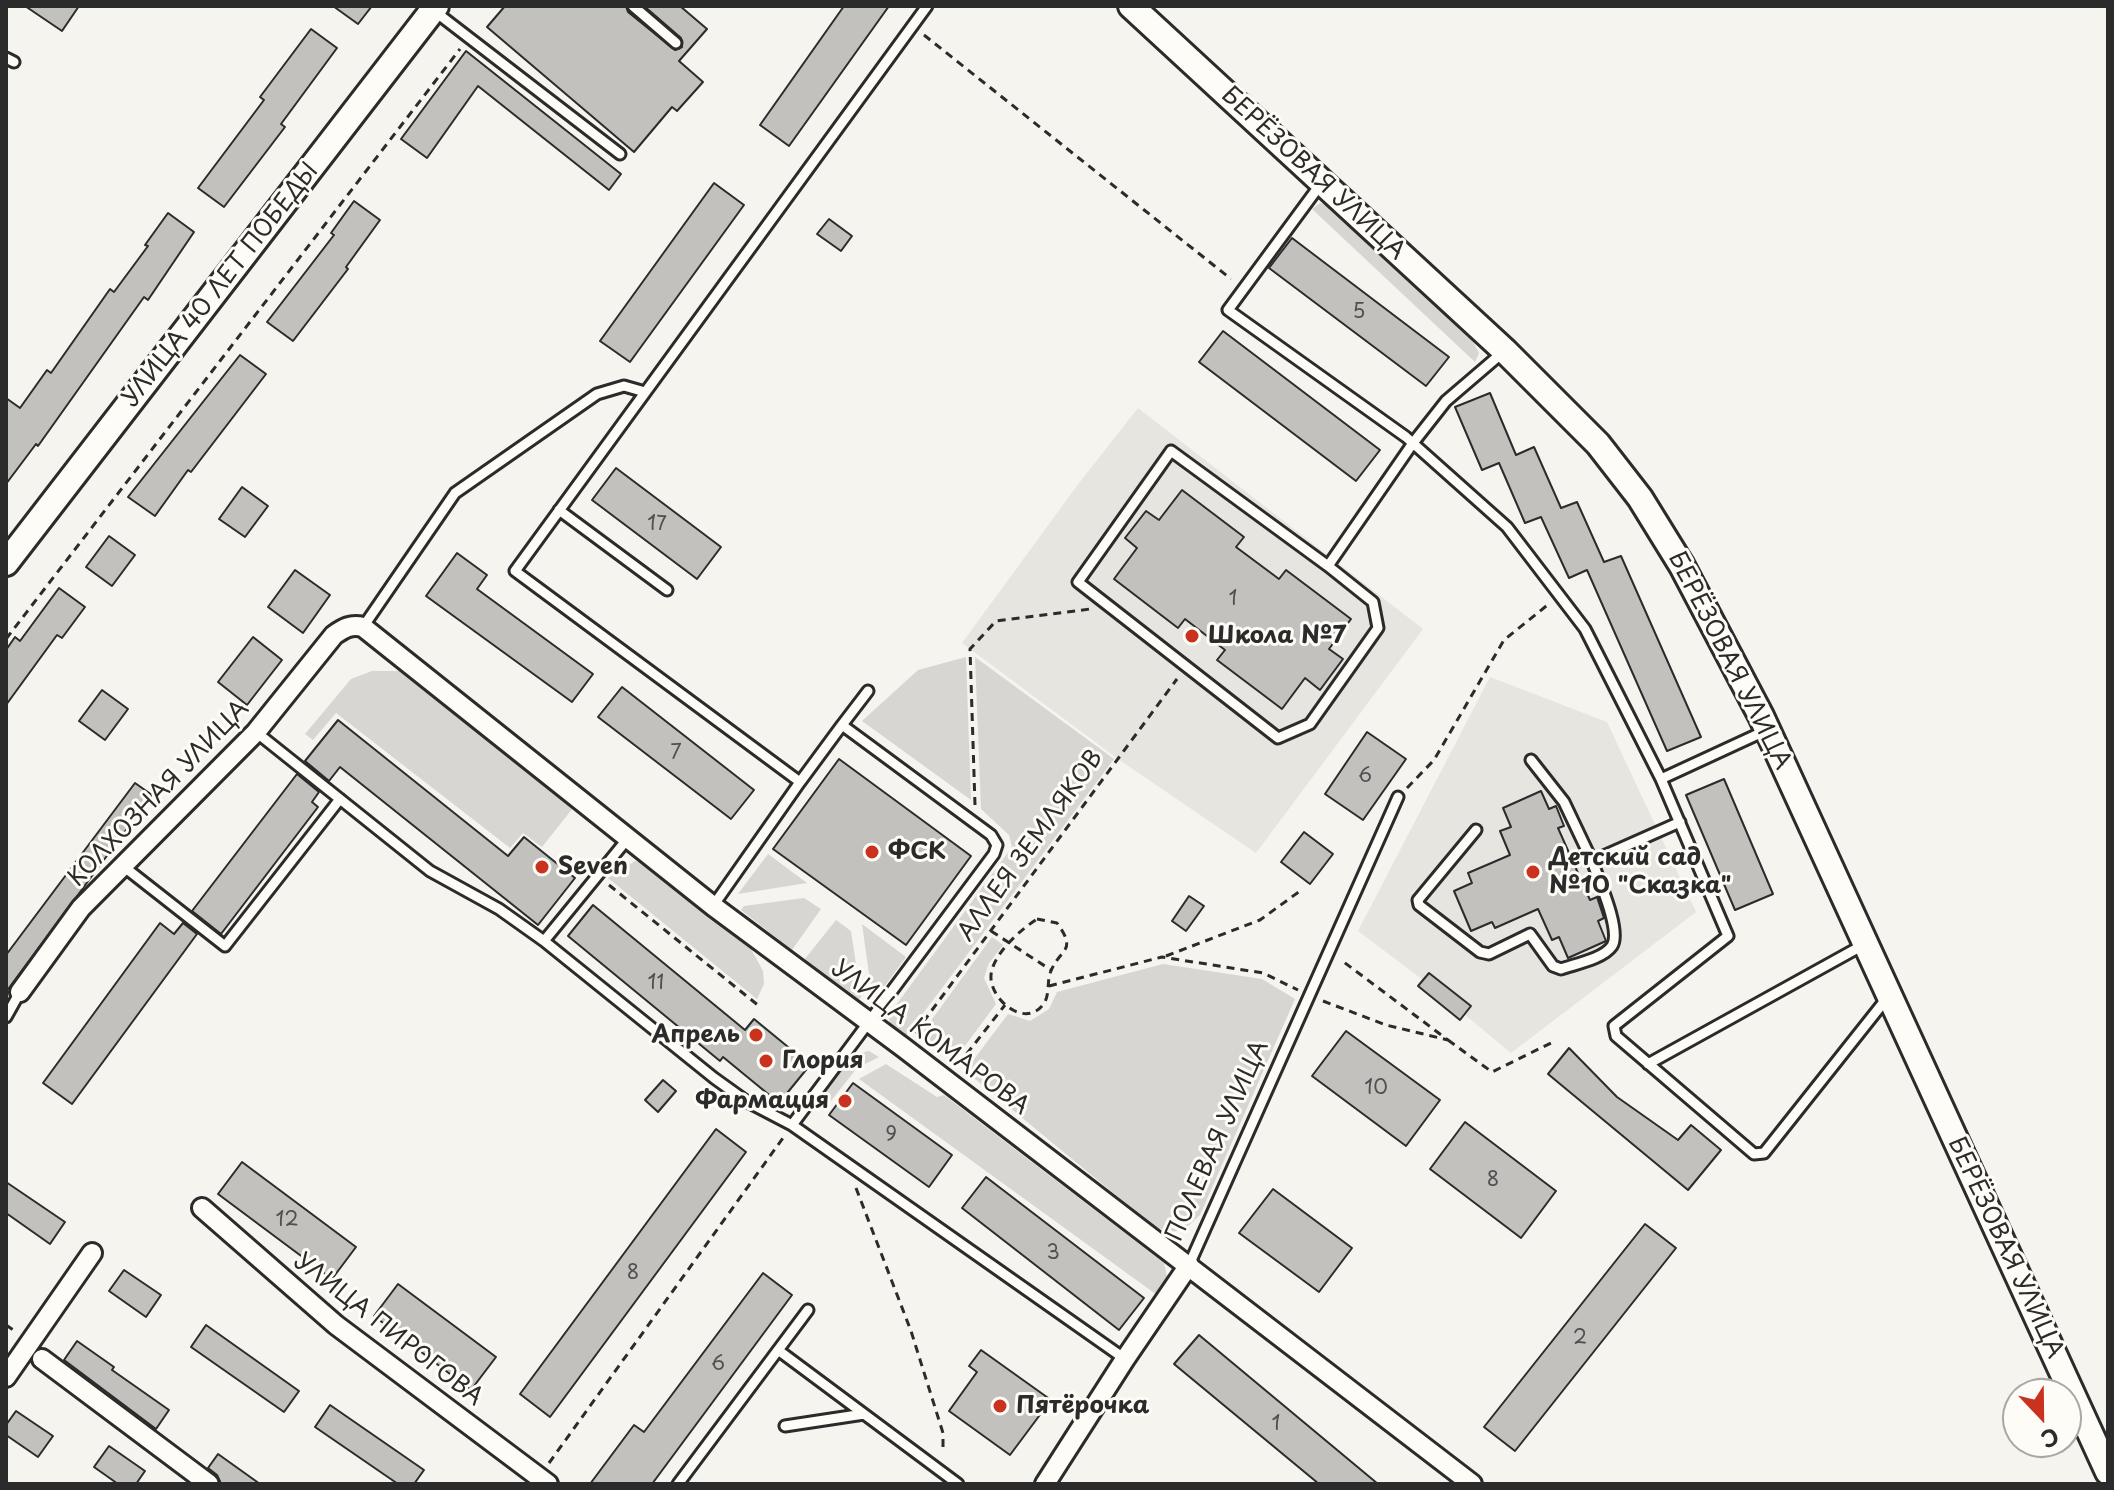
<!DOCTYPE html>
<html>
<head>
<meta charset="utf-8">
<style>
  body { margin:0 }
  #map { position:relative; width:2114px; height:1490px; overflow:hidden; background:#f5f4ef; font-family:"Playpen Sans",sans-serif }
  canvas { display:block }
  .frame { position:absolute; inset:0; border:8px solid #2b2b2b; pointer-events:none }
  .north { position:absolute; left:2002px; top:1378px; width:80px; height:80px; box-sizing:border-box; background:#fdfcf7; border:2px solid #a9a8a5; border-radius:50%; rotate:158deg; font-size:22px; font-weight:700; line-height:32px; text-align:center; color:#2b2b2b }
  .north::after { content:''; display:block; margin:auto; width:28px; height:36px; background:#c8321e; clip-path:polygon(50% 0,100% 100%,50% 72%,0 100%) }
</style>
</head>
<body>
<div id="map">
<canvas width="2114" height="1490"></canvas>
<div class="frame"></div>
<div class="north">С</div>
</div>
<script>
const ctx = document.querySelector('canvas').getContext('2d');
ctx.lineJoin = 'round';
function fillPath(path, color) { ctx.fillStyle = color; ctx.fill(path, 'evenodd'); }
function strokePath(path, color, width, dash) { ctx.strokeStyle = color; ctx.lineWidth = width; ctx.lineCap = dash ? 'butt' : 'round'; ctx.setLineDash(dash || []); ctx.stroke(path); }
function label(font, color, halo, rows, align = 'center') {
  ctx.font = font + ' "Playpen Sans",sans-serif'; ctx.lineWidth = 6; ctx.setLineDash([]); ctx.textBaseline = 'middle'; ctx.strokeStyle = halo; ctx.fillStyle = color; for (const [text, x, y, turn = 0] of rows) {
    ctx.save(); ctx.translate(x, y); ctx.rotate((+turn || 0) * Math.PI / 180); ctx.textAlign = isNaN(turn) ? turn : align; if (halo) ctx.strokeText(text, 0, 0); ctx.fillText(text, 0, 0); ctx.restore();
  }
}
fillPath(new Path2D(`
  M 1138,408 L 1423,629 L 1256,853 L 1118,759 L 962,643 L 1079,483 Z
  M 1490,677 L 1607,722 L 1696,912 L 1511,1053 L 1423,980 L 1358,931 Z`), '#e6e5e0');
fillPath(new Path2D(`
  M 1320,203 L 1329,205 L 1473,342 L 1479,353 L 1475,362 L 1312,209 Z
  M 966,657 L 971,800 L 862,721 L 918,670 Z
  M 975,657 L 1114,759 L 906,1036 L 891,1025 L 888,1016 L 1012,847 L 1009,835 L 981,809 Z
  M 372,671 L 399,671 L 573,808 L 542,847 L 523,833 L 510,848 L 336,713 L 313,740 L 305,734 L 351,679 Z
  M 768,854 L 807,883 L 738,894 Z
  M 635,861 L 646,864 L 751,949 L 763,971 L 764,984 L 757,999 L 608,878 Z
  M 804,898 L 821,909 L 792,950 L 741,910 L 744,906 Z
  M 836,920 L 851,931 L 861,997 L 857,1003 L 804,960 Z
  M 862,924 L 906,957 L 873,1002 Z
  M 992,937 L 1003,945 L 989,963 L 984,978 L 996,1004 L 953,1062 L 919,1037 Z
  M 1163,964 L 1262,979 L 1295,999 L 1200,1215 L 1186,1228 L 1170,1233 L 1152,1225 L 969,1074 L 969,1066 L 1008,1014 L 1030,1021 L 1049,1009 L 1057,992 Z
  M 869,1051 L 879,1057 L 857,1068 L 823,1111 L 817,1106 C 830,1088 844,1054 869,1051 Z
  M 886,1064 L 937,1097 L 944,1095 L 1164,1263 L 1168,1281 L 1157,1295 L 859,1079 Z`), '#d7d6d2');
const building = new Path2D(`
  M 25,6 L 79,6 L 62,31 Z
  M 333,6 L 372,6 L 358,24 Z
  M 505,6 L 626,6 L 628,12 L 675,50 L 682,47 L 681,38 L 644,6 L 680,6 L 707,29 L 679,61 L 703,82 L 677,111 L 672,107 L 634,152 L 487,27 Z
  M 844,6 L 889,6 L 789,146 L 760,125 Z
  M 311,29 L 337,48 L 281,124 L 285,127 L 224,207 L 198,188 L 264,100 L 260,97 Z
  M 466,51 L 621,174 L 609,190 L 478,86 L 427,158 L 401,139 Z
  M 714,183 L 744,205 L 630,362 L 600,341 Z
  M 354,201 L 380,220 L 346,267 L 348,269 L 293,341 L 267,322 L 334,235 L 331,233 Z
  M 168,213 L 194,232 L 148,300 L 144,297 L 38,446 L 36,444 L 6,484 L 6,398 L 20,408 L 47,370 L 51,373 L 110,289 L 114,292 L 148,246 L 145,245 Z
  M 829,219 L 852,236 L 841,251 L 817,234 Z
  M 1292,238 L 1449,357 L 1426,386 L 1269,268 Z
  M 1223,331 L 1380,450 L 1356,481 L 1199,362 Z
  M 240,355 L 266,374 L 191,472 L 188,470 L 155,516 L 128,497 Z
  M 1490,393 L 1516,455 L 1534,447 L 1561,508 L 1577,502 L 1604,562 L 1621,556 L 1701,737 L 1667,751 L 1587,570 L 1569,578 L 1541,517 L 1525,523 L 1499,463 L 1482,470 L 1455,407 Z
  M 616,468 L 721,547 L 697,579 L 592,500 Z
  M 242,487 L 268,506 L 245,537 L 219,519 Z
  M 1182,490 L 1244,537 L 1236,547 L 1279,579 L 1286,570 L 1351,619 L 1329,649 L 1343,659 L 1320,690 L 1305,678 L 1282,709 L 1217,660 L 1225,650 L 1185,619 L 1178,628 L 1114,579 L 1137,548 L 1125,538 L 1146,511 L 1159,520 Z
  M 109,536 L 135,555 L 112,586 L 86,567 Z
  M 457,553 L 487,575 L 477,589 L 593,674 L 572,702 L 426,596 Z
  M 295,570 L 330,595 L 303,633 L 268,607 Z
  M 59,588 L 85,607 L 62,638 L 57,635 L 6,705 L 6,650 L 15,637 L 20,641 Z
  M 253,637 L 282,660 L 247,705 L 218,682 Z
  M 622,687 L 754,790 L 731,819 L 598,717 Z
  M 102,690 L 128,709 L 105,740 L 79,721 Z
  M 338,720 L 508,856 L 524,837 L 575,878 L 538,925 L 340,767 L 329,781 L 305,761 Z
  M 1367,732 L 1406,759 L 1363,820 L 1325,794 Z
  M 839,759 L 971,856 L 906,945 L 773,849 Z
  M 297,774 L 319,792 L 312,802 L 318,807 L 221,934 L 192,911 Z
  M 1724,779 L 1773,894 L 1735,910 L 1686,795 Z
  M 135,783 L 152,795 L 6,992 L 6,955 Z
  M 1541,791 L 1549,809 L 1556,806 L 1564,826 L 1558,828 L 1590,900 L 1597,897 L 1604,918 L 1598,921 L 1606,941 L 1568,958 L 1559,937 L 1552,940 L 1538,909 L 1495,928 L 1492,922 L 1471,931 L 1454,891 L 1472,883 L 1468,873 L 1510,855 L 1500,831 L 1511,827 L 1503,808 Z
  M 1304,832 L 1333,854 L 1310,884 L 1281,862 Z
  M 1189,896 L 1204,906 L 1186,931 L 1172,921 Z
  M 593,905 L 745,1030 L 754,1019 L 810,1065 L 779,1103 L 723,1057 L 720,1061 L 568,936 Z
  M 160,923 L 174,934 L 183,923 L 197,934 L 72,1104 L 43,1083 Z
  M 1429,973 L 1471,1006 L 1460,1020 L 1418,986 Z
  M 1346,1031 L 1440,1100 L 1406,1146 L 1312,1076 Z
  M 1569,1048 L 1617,1097 L 1678,1140 L 1691,1125 L 1721,1150 L 1688,1190 L 1548,1074 Z
  M 663,1080 L 676,1091 L 658,1112 L 645,1100 Z
  M 853,1083 L 952,1155 L 929,1187 L 829,1115 Z
  M 1465,1122 L 1556,1191 L 1521,1238 L 1430,1169 Z
  M 716,1129 L 746,1152 L 550,1417 L 520,1394 Z
  M 242,1162 L 356,1247 L 332,1279 L 218,1194 Z
  M 986,1177 L 1144,1298 L 1119,1330 L 962,1208 Z
  M 6,1182 L 65,1222 L 50,1244 L 6,1213 Z
  M 1273,1189 L 1352,1248 L 1319,1292 L 1239,1233 Z
  M 1645,1224 L 1676,1248 L 1515,1451 L 1484,1427 Z
  M 124,1270 L 161,1295 L 146,1317 L 109,1291 Z
  M 763,1273 L 792,1295 L 652,1484 L 590,1484 L 634,1425 L 644,1432 Z
  M 398,1284 L 496,1357 L 471,1390 L 374,1316 Z
  M 206,1325 L 299,1391 L 284,1412 L 191,1347 Z
  M 1199,1335 L 1378,1484 L 1319,1484 L 1174,1364 Z
  M 77,1341 L 114,1367 L 112,1370 L 169,1410 L 156,1429 L 64,1360 Z
  M 981,1350 L 1051,1400 L 1010,1455 L 949,1411 L 977,1372 L 969,1366 Z
  M 330,1405 L 424,1470 L 414,1484 L 398,1484 L 315,1427 Z
  M 16,1411 L 53,1436 L 38,1457 L 6,1435 L 6,1425 Z
  M 109,1446 L 145,1471 L 136,1484 L 118,1484 L 94,1467 Z
  M 218,1454 L 260,1484 L 221,1484 L 217,1475 L 208,1468 Z`);
fillPath(building, '#c2c1be');
strokePath(building, '#2b2b2b', 2);
const service = new Path2D(`
  M 633,6 L 676,43
  M 433,10 L 620,154
  M 6,58 L 14,62
  M 1320,185 L 1228,310 L 1406,437 L 1507,527 L 1585,629 L 1661,779
  M 559,510 L 667,590
  M 1328,566 L 1171,451 L 1078,582 L 1278,738 L 1310,724 L 1378,628 L 1373,602 L 1328,566 L 1413,443 L 1446,401 L 1502,353
  M 363,627 L 455,493 L 597,394 L 624,386 L 645,392
  M 842,725 L 868,691
  M 1767,730 L 1661,779 L 1728,936 L 1614,1026 L 1616,1036 L 1754,1154 L 1764,1153 L 1887,998
  M 256,732 L 430,871 L 499,909 L 544,941
  M 1531,760 L 1564,802 L 1592,861 L 1680,822
  M 1476,830 L 1418,900 L 1419,905 L 1480,952 L 1489,954 L 1530,934 L 1553,966 L 1561,969 C 1575,964 1603,959 1612,946 C 1622,931 1598,878 1592,861
  M 629,837 L 544,941 L 714,1078 L 746,1101 L 792,1125 L 1125,1359
  M 123,866 L 225,946 L 340,799
  M 713,906 L 800,782 L 515,571 L 927,6
  M 6,1017 L 20,992
  M 1648,1064 L 1865,944
  M 792,1125 L 994,854 L 997,845 L 991,835 L 842,725 L 800,782
  M 1189,1265 L 1398,797
  M 778,1350 L 864,1414
  M 785,1426 L 864,1414 L 958,1484
  M 678,1484 L 808,1310`);
const minor = new Path2D(`
  M 20,992 L 81,908 L 256,732 L 334,635 C 344,628 351,624 363,627 L 713,906 L 904,1048 L 1472,1484
  M 202,1208 L 336,1325 L 548,1484
  M 42,1359 L 209,1484
  M 6,1377 L 92,1253
  M 1045,1484 L 1125,1359 L 1189,1265`);
const tertiary = new Path2D(`
  M 1131,6 L 1505,351 L 1598,444 L 1640,498 L 1682,566 L 1761,716 L 2108,1472
  M 6,563 L 436,6`);
strokePath(service, '#2b2b2b', 15);
strokePath(minor, '#2b2b2b', 24);
strokePath(tertiary, '#2b2b2b', 30);
strokePath(new Path2D(`
  M 924,35 L 1231,279
  M 6,639 L 460,49
  M 1407,788 L 1434,760 L 1504,640 L 1550,603
  M 975,805 L 970,649 L 996,621 L 1090,609
  M 609,885 L 759,1006
  M 1037,919 L 1057,923 C 1078,952 1060,948 1051,971 C 1046,982 1051,996 1042,1006 C 1023,1028 989,998 991,975 C 993,954 1020,930 1037,919 Z
  M 991,931 L 1051,970
  M 1166,956 L 1260,920 L 1300,891
  M 1049,986 L 1162,957 L 1263,973 L 1298,990
  M 1323,1001 L 1386,1025 L 1448,1040 L 1341,960
  M 915,1033 L 1177,679
  M 1448,1040 L 1492,1072 L 1555,1041
  M 958,1065 L 1005,1005
  M 856,1188 L 911,1331 L 943,1433 L 943,1453
  M 6,1325 L 16,1332
  M 549,1463 L 783,1138`), '#2b2b2b', 3, [8, 6]);
strokePath(service, '#fdfcf7', 9);
strokePath(minor, '#fdfcf7', 18);
strokePath(tertiary, '#fdfcf7', 24);
for (const [x, y, r, color] of [
  [1192,636,8,"#c8321e"],
  [872,852,8,"#c8321e"],
  [542,867,8,"#c8321e"],
  [1533,872,8,"#c8321e"],
  [756,1035,8,"#c8321e"],
  [766,1061,8,"#c8321e"],
  [845,1101,8,"#c8321e"],
  [1000,1406,8,"#c8321e"]
]) { const dot = new Path2D(); dot.arc(x, y, r, 0, 2 * Math.PI); ctx.fillStyle = color; ctx.fill(dot); strokePath(dot, '#fdfcf7', 3); }
label('20px', '#515050', null, [
  ["5",1359,312],
  ["17",657,524],
  ["1",1233,599],
  ["7",676,753],
  ["6",1365,776],
  ["11",656,983],
  ["10",1376,1088],
  ["9",891,1135],
  ["8",1493,1180],
  ["12",287,1220],
  ["3",1053,1253],
  ["8",633,1273],
  ["2",1580,1338],
  ["6",718,1364],
  ["1",1276,1424]
]);
label('24px', '#2b2b2b', '#fdfcf7', [
  ["БЕРЁЗОВАЯ УЛИЦА",1313,174,43],
  ["УЛИЦА 40 ЛЕТ ПОБЕДЫ",221,285,-52],
  ["БЕРЁЗОВАЯ УЛИЦА",1729,661,63],
  ["КОЛХОЗНАЯ УЛИЦА",159,794,-46],
  ["АЛЛЕЯ ЗЕМЛЯКОВ",1031,846,-54],
  ["УЛИЦА КОМАРОВА",930,1038,37],
  ["ПОЛЕВАЯ УЛИЦА",1218,1141,-66],
  ["БЕРЁЗОВАЯ УЛИЦА",2005,1248,65],
  ["УЛИЦА ПИРОГОВА",388,1330,38]
]);
label('bold 24px', '#2b2b2b', '#fdfcf7', [
  ["Школа №7",1208,636],
  ["ФСК",888,852],
  ["Детский сад",1549,858],
  ["№10 \"Сказка\"",1549,886],
  ["Seven",558,867],
  ["Апрель",740,1035,"right"],
  ["Глория",782,1061],
  ["Фармация",829,1101,"right"],
  ["Пятёрочка",1016,1406]
], 'left');
</script>
</body>
</html>
